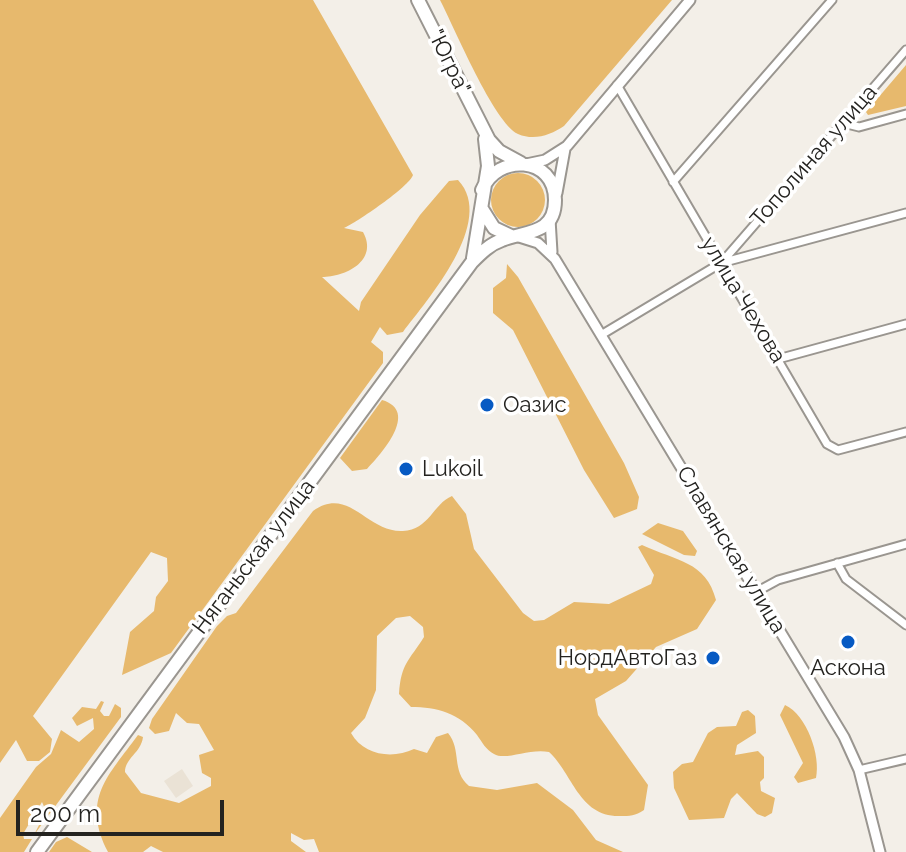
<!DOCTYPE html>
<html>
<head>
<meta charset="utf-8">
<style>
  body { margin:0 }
  #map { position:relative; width:906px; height:852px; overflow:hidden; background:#f3efe8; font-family:Raleway,sans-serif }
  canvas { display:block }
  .scale { position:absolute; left:16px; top:800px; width:208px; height:36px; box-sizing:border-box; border:4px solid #242320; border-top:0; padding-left:10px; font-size:24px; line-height:28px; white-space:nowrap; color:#242320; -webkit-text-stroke:6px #fff; paint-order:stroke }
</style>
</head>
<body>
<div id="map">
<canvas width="906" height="852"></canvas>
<div class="scale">200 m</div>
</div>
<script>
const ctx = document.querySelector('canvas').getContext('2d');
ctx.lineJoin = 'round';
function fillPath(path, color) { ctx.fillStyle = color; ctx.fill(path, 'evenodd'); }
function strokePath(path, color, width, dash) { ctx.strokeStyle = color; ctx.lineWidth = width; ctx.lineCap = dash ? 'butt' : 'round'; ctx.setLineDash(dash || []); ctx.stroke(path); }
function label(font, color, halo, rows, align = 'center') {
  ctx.font = font + ' Raleway,sans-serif'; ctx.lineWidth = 7; ctx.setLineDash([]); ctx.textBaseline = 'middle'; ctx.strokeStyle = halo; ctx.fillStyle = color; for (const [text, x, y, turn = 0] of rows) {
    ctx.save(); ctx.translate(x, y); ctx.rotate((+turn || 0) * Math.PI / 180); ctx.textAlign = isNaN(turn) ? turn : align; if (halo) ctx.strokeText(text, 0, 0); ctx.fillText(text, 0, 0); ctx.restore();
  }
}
fillPath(new Path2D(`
  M 182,769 L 193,786 L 176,798 L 164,781 Z`), '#eae2d5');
fillPath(new Path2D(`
  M 0,0 L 313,0 L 413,175 C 410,186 356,223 344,228 L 363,232 C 379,261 345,277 322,277 L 359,311 L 361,302 L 420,215 L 449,181 L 458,180 C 497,221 427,300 403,332 L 387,335 L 380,327 L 371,342 L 383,352 L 383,363 L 171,653 L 122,675 L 130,632 L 154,611 L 156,597 L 168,581 L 167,558 L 151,552 L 33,716 L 52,739 L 50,752 L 39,761 L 27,761 L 16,740 L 0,763 Z
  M 440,0 L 672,0 L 564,126 C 551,135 534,141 518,134 C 494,123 454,27 440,0 Z
  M 906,65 L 906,106 L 868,115 L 866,112 Z
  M491 200a27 27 0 1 1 54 0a27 27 0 1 1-54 0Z
  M 507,264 L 518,277 L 624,463 L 639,497 L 637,509 L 614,518 L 584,470 L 513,330 L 493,313 L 493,288 L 506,278 Z
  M 382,400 C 420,411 381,454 367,469 L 352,471 L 340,458 Z
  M 452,496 L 466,514 L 474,549 L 523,613 L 534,621 L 544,620 L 574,602 L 609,604 L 651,584 L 654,575 L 638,547 L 642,545 C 676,561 706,561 716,600 L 697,629 L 656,647 L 626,681 L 595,699 L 598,715 L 648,785 L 644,810 C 635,816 630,816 620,816 C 579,817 573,774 549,752 C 529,748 506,761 494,754 C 486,750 482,742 477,735 C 459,713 437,707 411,707 L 399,694 C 401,663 409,661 424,637 L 423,627 L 410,616 L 396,618 L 377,636 L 376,690 L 365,718 L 351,733 C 364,756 393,759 414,749 L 427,753 L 436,737 L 448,733 C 462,750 451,771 469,786 L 497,790 L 537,783 L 573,810 L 596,840 L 623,852 L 319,852 L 314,839 L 304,840 L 291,833 L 291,841 L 306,852 L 163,852 L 151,846 L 143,852 L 108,852 C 81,799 108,776 138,735 L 143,737 C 141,753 125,758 125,772 L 141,793 L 179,803 L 211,786 L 211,778 L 202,773 L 199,755 L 214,750 L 199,724 L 187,723 L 176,713 L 169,731 L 155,734 L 149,728 L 152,719 L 217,626 L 227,616 L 236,613 L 313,511 C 349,485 367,533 403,531 C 429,530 433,504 452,496 Z
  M 658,523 L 683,531 L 697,551 L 695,556 L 684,555 L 642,534 Z
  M 101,701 L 104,702 L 100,711 L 104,716 L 109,716 L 115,704 L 121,708 L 121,717 L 34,835 L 46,811 L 42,802 L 23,834 L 24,839 L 32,839 L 24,852 L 0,852 L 0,818 L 36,767 L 51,754 L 61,730 L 79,742 L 94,729 L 93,718 L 77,726 L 72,718 L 82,707 L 96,709 Z
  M 785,705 C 807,715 821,756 816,778 L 798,783 L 794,777 L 803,763 L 780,715 Z
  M 748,710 L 755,716 L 756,733 L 737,745 L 735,755 L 758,751 L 764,757 L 764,778 L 760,782 L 761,791 L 775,798 L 772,813 L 765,817 L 757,814 L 737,793 L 731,799 L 724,818 L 689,820 L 674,788 L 673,772 L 682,764 L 693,762 L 708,733 L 717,727 L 736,726 L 742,712 Z
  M 67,837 L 92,852 L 49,852 L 56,842 Z`), '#e7b96d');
const minor = new Path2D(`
  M 617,85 L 827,444 L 838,450 L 906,432
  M 843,123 L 859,127 L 906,114
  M 673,182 L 832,0
  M 723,261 L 906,50
  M 601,335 L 721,263 L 906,213
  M 778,359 L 906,324
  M 837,563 L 846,579 L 906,625
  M 756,592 L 778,580 L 906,544
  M 859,770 L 906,759`);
const tertiary = new Path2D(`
  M 526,164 L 545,160 L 567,146 L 690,0
  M 557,193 L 565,149
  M 550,219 L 552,252
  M 519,237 L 538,243 L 555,259 L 844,737 L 859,770 L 880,852`);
const trunk = new Path2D(`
  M 418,0 L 489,140 L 499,151 L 521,163
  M 482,209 L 494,228 L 511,236
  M 473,258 L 488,166 L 485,139
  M 37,852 L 472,262 C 481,253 490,244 502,240 C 525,231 555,235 555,200 C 555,156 497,153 482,190`);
strokePath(minor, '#9a9690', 11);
strokePath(tertiary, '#9a9690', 13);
strokePath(trunk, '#9a9690', 16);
strokePath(minor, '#fff', 7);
strokePath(tertiary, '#fff', 9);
strokePath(trunk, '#fff', 12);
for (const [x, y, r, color] of [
  [487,405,8,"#075ac3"],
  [406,469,8,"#075ac3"],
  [848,642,8,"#075ac3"],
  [713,658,8,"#075ac3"]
]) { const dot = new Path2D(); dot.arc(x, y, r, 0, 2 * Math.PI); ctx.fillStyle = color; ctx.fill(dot); strokePath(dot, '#fff', 3); }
label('22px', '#242320', '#fff', [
  ["\"Югра\"",449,62,64],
  ["Тополиная улица",814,156,-49],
  ["улица Чехова",743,300,59],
  ["Славянская улица",731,550,59],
  ["Няганьская улица",254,557,-53]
]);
label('22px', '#242320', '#fff', [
  ["Оазис",503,405],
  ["Lukoil",422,469],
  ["НордАвтоГаз",697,658,"right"],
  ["Аскона",848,668,"center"]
], 'left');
</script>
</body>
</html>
